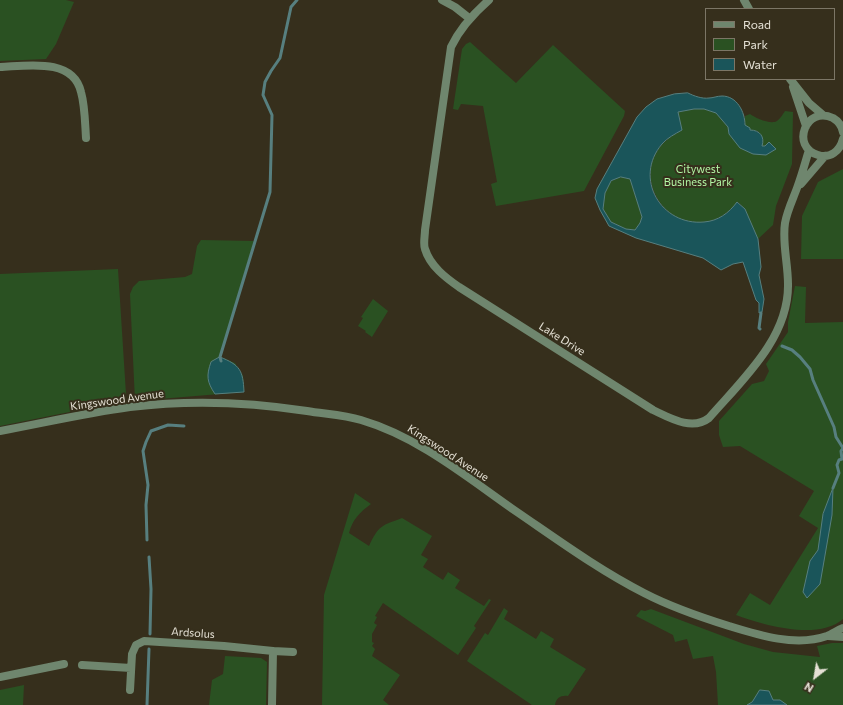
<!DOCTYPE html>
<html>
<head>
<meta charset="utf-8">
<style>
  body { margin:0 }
  #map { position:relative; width:843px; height:705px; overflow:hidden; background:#362f1c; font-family:Commissioner,sans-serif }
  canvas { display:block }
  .legend { position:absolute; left:705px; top:8px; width:130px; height:72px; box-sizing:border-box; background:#362f1c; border:1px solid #7c7666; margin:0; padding:5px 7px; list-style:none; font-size:12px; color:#e5e1d5 }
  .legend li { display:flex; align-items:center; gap:8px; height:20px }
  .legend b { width:20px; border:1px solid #7c7666 }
  .north { position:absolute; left:795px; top:657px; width:40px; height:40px; -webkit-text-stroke:3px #362f1c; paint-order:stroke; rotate:211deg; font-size:11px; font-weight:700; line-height:16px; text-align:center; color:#e5e1d5 }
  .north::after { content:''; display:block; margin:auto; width:14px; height:18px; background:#e5e1d5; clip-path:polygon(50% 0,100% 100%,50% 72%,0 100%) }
</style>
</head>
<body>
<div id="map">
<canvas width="843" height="705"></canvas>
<ul class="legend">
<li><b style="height:5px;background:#6f866e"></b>Road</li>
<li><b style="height:11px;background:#2a5122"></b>Park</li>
<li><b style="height:11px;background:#1a555a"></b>Water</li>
</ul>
<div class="north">N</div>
</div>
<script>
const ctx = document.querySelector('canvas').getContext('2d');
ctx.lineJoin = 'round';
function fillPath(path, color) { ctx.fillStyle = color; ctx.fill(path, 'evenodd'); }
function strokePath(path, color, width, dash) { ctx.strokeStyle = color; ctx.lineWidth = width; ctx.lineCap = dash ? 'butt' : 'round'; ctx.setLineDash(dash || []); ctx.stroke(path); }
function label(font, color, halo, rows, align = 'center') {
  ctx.font = font + ' Commissioner,sans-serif'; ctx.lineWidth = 4; ctx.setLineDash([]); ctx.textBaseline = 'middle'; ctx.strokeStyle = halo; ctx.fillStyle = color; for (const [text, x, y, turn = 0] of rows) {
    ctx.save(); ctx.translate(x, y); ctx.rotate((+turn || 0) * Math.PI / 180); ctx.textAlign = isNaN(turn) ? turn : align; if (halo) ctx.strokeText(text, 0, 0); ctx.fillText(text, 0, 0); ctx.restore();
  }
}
fillPath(new Path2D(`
  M 0,0 L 66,0 L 74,2 L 56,44 L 46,59 L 0,61 Z
  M 470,42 L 516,83 L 553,45 L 625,111 L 624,116 L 584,191 L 496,206 L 491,184 L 497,182 L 483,106 L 461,104 L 458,110 L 453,109 L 462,49 L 466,44 Z
  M 694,109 L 704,109 L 716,113 L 728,127 L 729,134 L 753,154 L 765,146 L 762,147 L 758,131 L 750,131 L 745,125 L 745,116 L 750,114 C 755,118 771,125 777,121 C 780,119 783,114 785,111 L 793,112 L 792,164 L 776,206 L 773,225 L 758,239 L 745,209 L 738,202 C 683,266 607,167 682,130 L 678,112 Z
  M 843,169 L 843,259 L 801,259 L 802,216 L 818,182 Z
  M 621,177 L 630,179 L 642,217 L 640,223 L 635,230 L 626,229 L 611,222 L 603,209 L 605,193 L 611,181 Z
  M 201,240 L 254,241 L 220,357 L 235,363 L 243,376 L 244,392 L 135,401 L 130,294 L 133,287 L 139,281 L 185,277 L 192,274 L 197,246 Z
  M 118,269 L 126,394 L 123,400 L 119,402 L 0,426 L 0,274 Z
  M 795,286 L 806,287 L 805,323 L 843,322 L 843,619 C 818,641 763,625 736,615 L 750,593 L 770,605 L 818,528 L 799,516 L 814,491 L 740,446 L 723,447 L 719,435 L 719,421 L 752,384 L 764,381 L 769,371 L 766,364 L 788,332 L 788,322 Z
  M 373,299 L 388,311 L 372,337 L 365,332 L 366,331 L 358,326 L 363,318 L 361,317 Z
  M 355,493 L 371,504 C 359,513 353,519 349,533 L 369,546 C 379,525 381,526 402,518 L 432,536 L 421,555 L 428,559 L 423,567 L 443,580 L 448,572 L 460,580 L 455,588 L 484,606 L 489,599 L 491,600 L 474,626 L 476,628 L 458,655 L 383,603 L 375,616 L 377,617 L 374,623 L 377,625 L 372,634 L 372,642 L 374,643 L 372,646 L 375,649 L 372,656 L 400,675 L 383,700 L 389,705 L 322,705 L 324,595 Z
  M 504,608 L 508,611 L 504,619 L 536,639 L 541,631 L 554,639 L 550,647 L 586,669 L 568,696 C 561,695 556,698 555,705 L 532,705 L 467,661 L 485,633 L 488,635 Z
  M 651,609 L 744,644 L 773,652 L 820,657 L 817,646 L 832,643 L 843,643 L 843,705 L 718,705 L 716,672 L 713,656 L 693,659 L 687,639 L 675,642 L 673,635 L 636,616 L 641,610 L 645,611 Z
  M 225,656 L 261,658 L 267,662 L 266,705 L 209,705 L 212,680 L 223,674 Z
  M 24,685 L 23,705 L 0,705 L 0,690 Z`), '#2a5122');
const water = new Path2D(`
  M 688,93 C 694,96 702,99 709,98 C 713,98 717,96 722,96 C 737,96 745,112 745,125 L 750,128 L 750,130 C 760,130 765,137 762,146 L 765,146 L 769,142 L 776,149 L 766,155 L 753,154 L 740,148 L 729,134 L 728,127 L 716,113 L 704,109 L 694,109 L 678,112 L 682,130 C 675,134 667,138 662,144 C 633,178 661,226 704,222 C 718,221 729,213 737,202 L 745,209 L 758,239 L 761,267 L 759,275 L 764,299 L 762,312 L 759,313 L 759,303 L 756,300 L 743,262 L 733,264 L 721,270 L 703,258 L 636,238 L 609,226 L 600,210 L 595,198 L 597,189 L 637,117 L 646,107 L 657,99 L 674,94 ZM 621,177 L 630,179 L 642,217 L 640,223 L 635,230 L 626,229 L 611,222 L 603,209 L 605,193 L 611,181 Z
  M 220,357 C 240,365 243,370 244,392 L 215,394 C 207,382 206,376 211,362 Z
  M 833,488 L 832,515 L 820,584 L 807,598 L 803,592 L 810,561 L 818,550 L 823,514 Z
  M 760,690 L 769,691 L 773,700 L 780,700 L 787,705 L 747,705 L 752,702 Z`);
fillPath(water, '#1a555a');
strokePath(water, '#577f7f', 1);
strokePath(new Path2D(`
  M 760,329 L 759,328 L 761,313
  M 782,346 L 792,350 L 800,357 L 810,369 L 813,380 L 834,427 L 836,437 L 843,448 L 841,451 L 842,459 L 839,460 L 837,465 L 839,473 L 833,488
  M 221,361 L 220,357 L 270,192 L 272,115 L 263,95 L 265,82 L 271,71 L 280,58 L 291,7 L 297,0
  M 147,540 L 146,505 L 148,485 L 143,451 L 146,442 L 151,431 L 168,425 L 184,426
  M 149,557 L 151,589 L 150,634
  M 147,705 L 149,649`), '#577f7f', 3);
strokePath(new Path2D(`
  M 442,0 L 455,7 L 469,18
  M 489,0 C 473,14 460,28 451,47 L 425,230 C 425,236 423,244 425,249 C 430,266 446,278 459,287 L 653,410 C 670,418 692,431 709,418 C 742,380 789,338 788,284 C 788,263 782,243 785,223 C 787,211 793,199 797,188 C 802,175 805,163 809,150
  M 744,0 L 749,9
  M 0,67 C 26,66 73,57 81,92 C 85,106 85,123 86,138
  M 790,79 L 809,103 L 823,115
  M 793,87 L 806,126
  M 843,132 C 842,126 838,121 833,118 C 806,105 790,147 818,155 C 830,159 840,151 843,139
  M 801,184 L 825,156
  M 0,431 C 43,423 86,413 130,407 C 188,400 249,402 307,411 C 325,414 344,415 361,420 C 419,437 468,478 517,512 C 558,540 599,570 644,593 C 671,607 700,617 729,626 C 758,635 796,647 827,636 C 832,634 838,630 843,628
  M 828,636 L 843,637
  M 82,665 L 131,668
  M 0,677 L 64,664
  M 130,690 L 132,654 L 136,645 L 144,641 L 224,646 L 273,651
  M 272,705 L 273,651 L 293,652`), '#6f866e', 8);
label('11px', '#b3f7a5', '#362f1c', [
  ["Citywest",698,169],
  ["Business Park",698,182]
]);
label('11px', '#e5e1d5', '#362f1c', [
  ["Lake Drive",562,339,32],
  ["Kingswood Avenue",117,400,-8],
  ["Kingswood Avenue",448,453,33],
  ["Ardsolus",193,633,4]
]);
</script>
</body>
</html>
